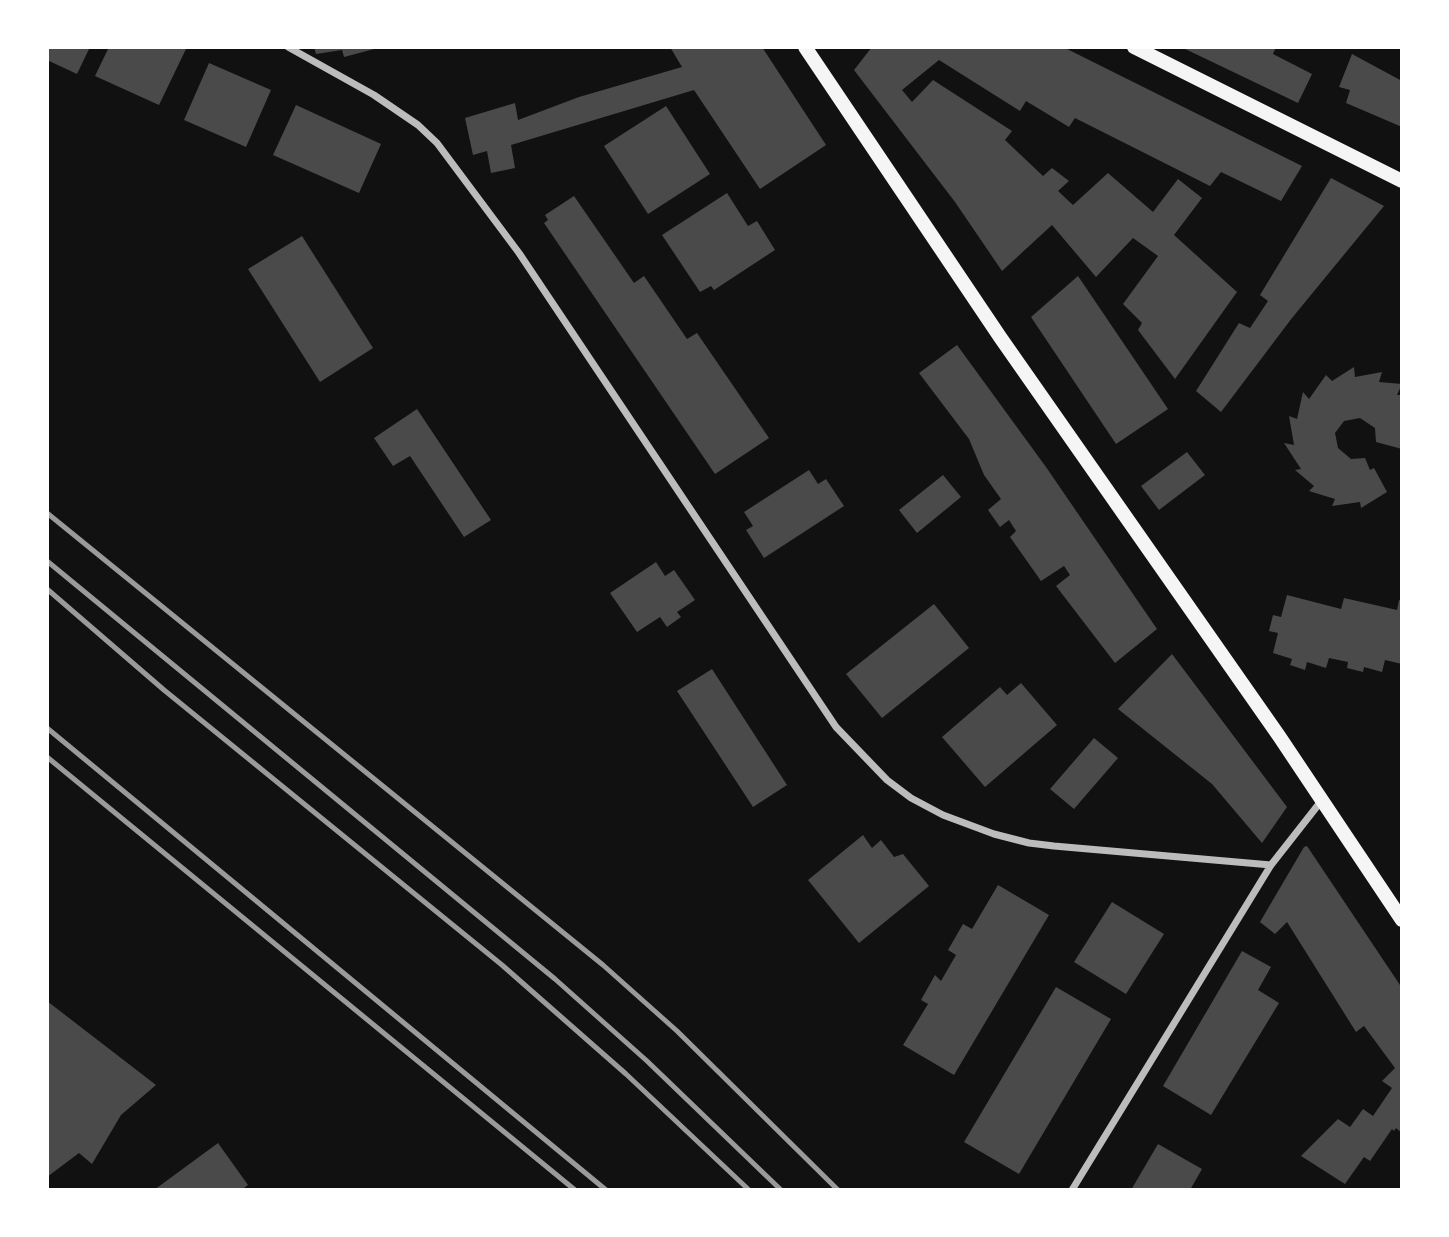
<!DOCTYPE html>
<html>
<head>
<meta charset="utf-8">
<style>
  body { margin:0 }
  #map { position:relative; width:1449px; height:1237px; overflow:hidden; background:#111; font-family:Rubik,sans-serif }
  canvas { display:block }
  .frame { position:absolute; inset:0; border:49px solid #fff; pointer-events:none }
</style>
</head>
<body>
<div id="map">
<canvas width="1449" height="1237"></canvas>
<div class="frame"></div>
</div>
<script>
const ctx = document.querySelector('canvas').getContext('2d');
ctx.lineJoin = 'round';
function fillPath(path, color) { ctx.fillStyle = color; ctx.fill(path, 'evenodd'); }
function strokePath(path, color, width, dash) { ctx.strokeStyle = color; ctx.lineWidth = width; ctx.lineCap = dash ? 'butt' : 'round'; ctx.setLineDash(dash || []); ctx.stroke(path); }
fillPath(new Path2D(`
  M 47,47 L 90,47 L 77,74 L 47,60 Z
  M 109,47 L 182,47 L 186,49 L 159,105 L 95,76 Z
  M 314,47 L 378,47 L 378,48 L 344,57 L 342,50 L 316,54 Z
  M 670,47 L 762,47 L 826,145 L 760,189 L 694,90 L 511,145 L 515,168 L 491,173 L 487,151 L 473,155 L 465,118 L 515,103 L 518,120 L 579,97 L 682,67 Z
  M 872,47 L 1063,47 L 1302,166 L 1281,201 L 1221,172 L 1210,186 L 1075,118 L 1069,127 L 1026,101 L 1020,111 L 939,60 L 902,90 L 912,102 L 933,80 L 1012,131 L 1005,140 L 1043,176 L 1052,168 L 1069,181 L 1058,191 L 1073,205 L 1108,173 L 1153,212 L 1178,179 L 1202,198 L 1174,235 L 1237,292 L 1175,379 L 1138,330 L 1142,323 L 1123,304 L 1158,256 L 1133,238 L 1096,277 L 1052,225 L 1002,271 L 955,202 L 854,70 Z
  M 1181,47 L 1276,47 L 1273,54 L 1312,74 L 1298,103 Z
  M 1352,54 L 1402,81 L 1402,127 L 1346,103 L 1350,90 L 1339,87 Z
  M 209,63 L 271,90 L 246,147 L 184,120 Z
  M 296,105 L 381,144 L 359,193 L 273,155 Z
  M 666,106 L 710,174 L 648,214 L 604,146 Z
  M 1331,178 L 1384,206 L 1292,318 L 1221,412 L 1196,391 L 1239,323 L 1250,328 L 1268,301 L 1260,295 Z
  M 727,193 L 748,226 L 757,221 L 775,250 L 714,290 L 711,286 L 700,292 L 662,235 Z
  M 574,196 L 634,283 L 644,276 L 687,339 L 697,333 L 769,438 L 715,474 L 544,223 L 548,220 L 545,215 Z
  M 302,236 L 373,348 L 320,382 L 248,269 Z
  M 1078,276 L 1168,409 L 1116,444 L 1031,317 Z
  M 957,345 L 1046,467 L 1157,629 L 1115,663 L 1056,586 L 1070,575 L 1064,566 L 1041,581 L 1010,537 L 1016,531 L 1009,520 L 1000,527 L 988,510 L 1001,499 L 984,475 L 969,439 L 919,373 Z
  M 1354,367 L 1355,377 L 1382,372 L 1379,382 L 1402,384 L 1397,395 L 1402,395 L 1402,449 L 1376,442 L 1375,428 L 1360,418 L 1344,421 L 1335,433 L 1338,448 L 1351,459 L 1365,458 L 1370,470 L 1374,468 L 1387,492 L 1361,508 L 1360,502 L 1332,506 L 1335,499 L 1309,491 L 1314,486 L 1295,470 L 1301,469 L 1284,443 L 1294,445 L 1289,416 L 1297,419 L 1303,392 L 1309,399 L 1326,375 L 1332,381 Z
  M 417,409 L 491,520 L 464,537 L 410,456 L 393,466 L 374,438 Z
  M 1187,452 L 1205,475 L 1159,510 L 1141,486 Z
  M 809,470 L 818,484 L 826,479 L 844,506 L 764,558 L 746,530 L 753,526 L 744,512 Z
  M 943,475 L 961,497 L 917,533 L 899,510 Z
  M 656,562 L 665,576 L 674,570 L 695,600 L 677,612 L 681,617 L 667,627 L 660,617 L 637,632 L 610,593 Z
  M 1287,595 L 1341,609 L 1344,598 L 1397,610 L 1399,600 L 1402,601 L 1402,664 L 1385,660 L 1382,672 L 1364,667 L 1363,672 L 1347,668 L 1348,662 L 1329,658 L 1326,668 L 1307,662 L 1305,670 L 1290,665 L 1292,659 L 1273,653 L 1278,633 L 1269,631 L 1273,615 L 1281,617 Z
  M 934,604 L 969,648 L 882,718 L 846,674 Z
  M 1172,654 L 1287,807 L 1262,843 L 1212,784 L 1118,709 Z
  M 712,669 L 787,785 L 753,807 L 677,691 Z
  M 1021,683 L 1057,725 L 985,787 L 942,737 L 1000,687 L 1007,695 Z
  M 1094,738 L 1118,758 L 1074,809 L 1050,789 Z
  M 863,835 L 872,848 L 881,840 L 894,857 L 903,854 L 929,886 L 859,943 L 808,880 Z
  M 1307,846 L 1402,988 L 1402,1133 L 1396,1128 L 1394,1131 L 1392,1129 L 1370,1161 L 1364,1157 L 1345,1184 L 1301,1156 L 1338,1119 L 1350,1127 L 1363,1109 L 1373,1116 L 1392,1088 L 1382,1081 L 1395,1068 L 1364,1026 L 1356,1032 L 1287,922 L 1275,934 L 1260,922 L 1304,847 Z
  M 998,885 L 1049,915 L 954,1075 L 903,1045 L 928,1004 L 921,1000 L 935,975 L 941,981 L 956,955 L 948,950 L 963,924 L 972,929 Z
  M 1112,902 L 1164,934 L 1126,994 L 1074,962 Z
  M 1242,951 L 1271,967 L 1258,990 L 1279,1003 L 1211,1115 L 1163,1086 Z
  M 1056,987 L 1111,1019 L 1019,1174 L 964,1142 Z
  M 47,1001 L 156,1085 L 121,1115 L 92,1164 L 79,1153 L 47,1177 Z
  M 218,1143 L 248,1185 L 241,1190 L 154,1190 Z
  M 1158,1144 L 1202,1169 L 1190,1190 L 1131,1190 Z`), '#4a4a4a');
strokePath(new Path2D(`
  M 288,47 L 374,95 L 418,125 L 437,143 L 519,253 L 836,727 L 887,780 L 911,798 L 943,815 L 994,834 L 1029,843 L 1054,846 L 1271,865
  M 1072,1190 L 1271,865 L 1322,800`), '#bcbcbc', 7);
strokePath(new Path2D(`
  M 805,47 L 1000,337 L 1279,736 L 1402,920
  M 1134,47 L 1402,181`), '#f5f5f5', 14);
strokePath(new Path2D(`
  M 47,513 L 603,965 L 677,1031 L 838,1190
  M 47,561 L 555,979 L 647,1061 L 781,1190
  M 47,589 L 164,690 L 502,965 L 626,1074 L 749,1190
  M 47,728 L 606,1190
  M 47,757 L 575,1190`), '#9a9a9a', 5);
</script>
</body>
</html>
